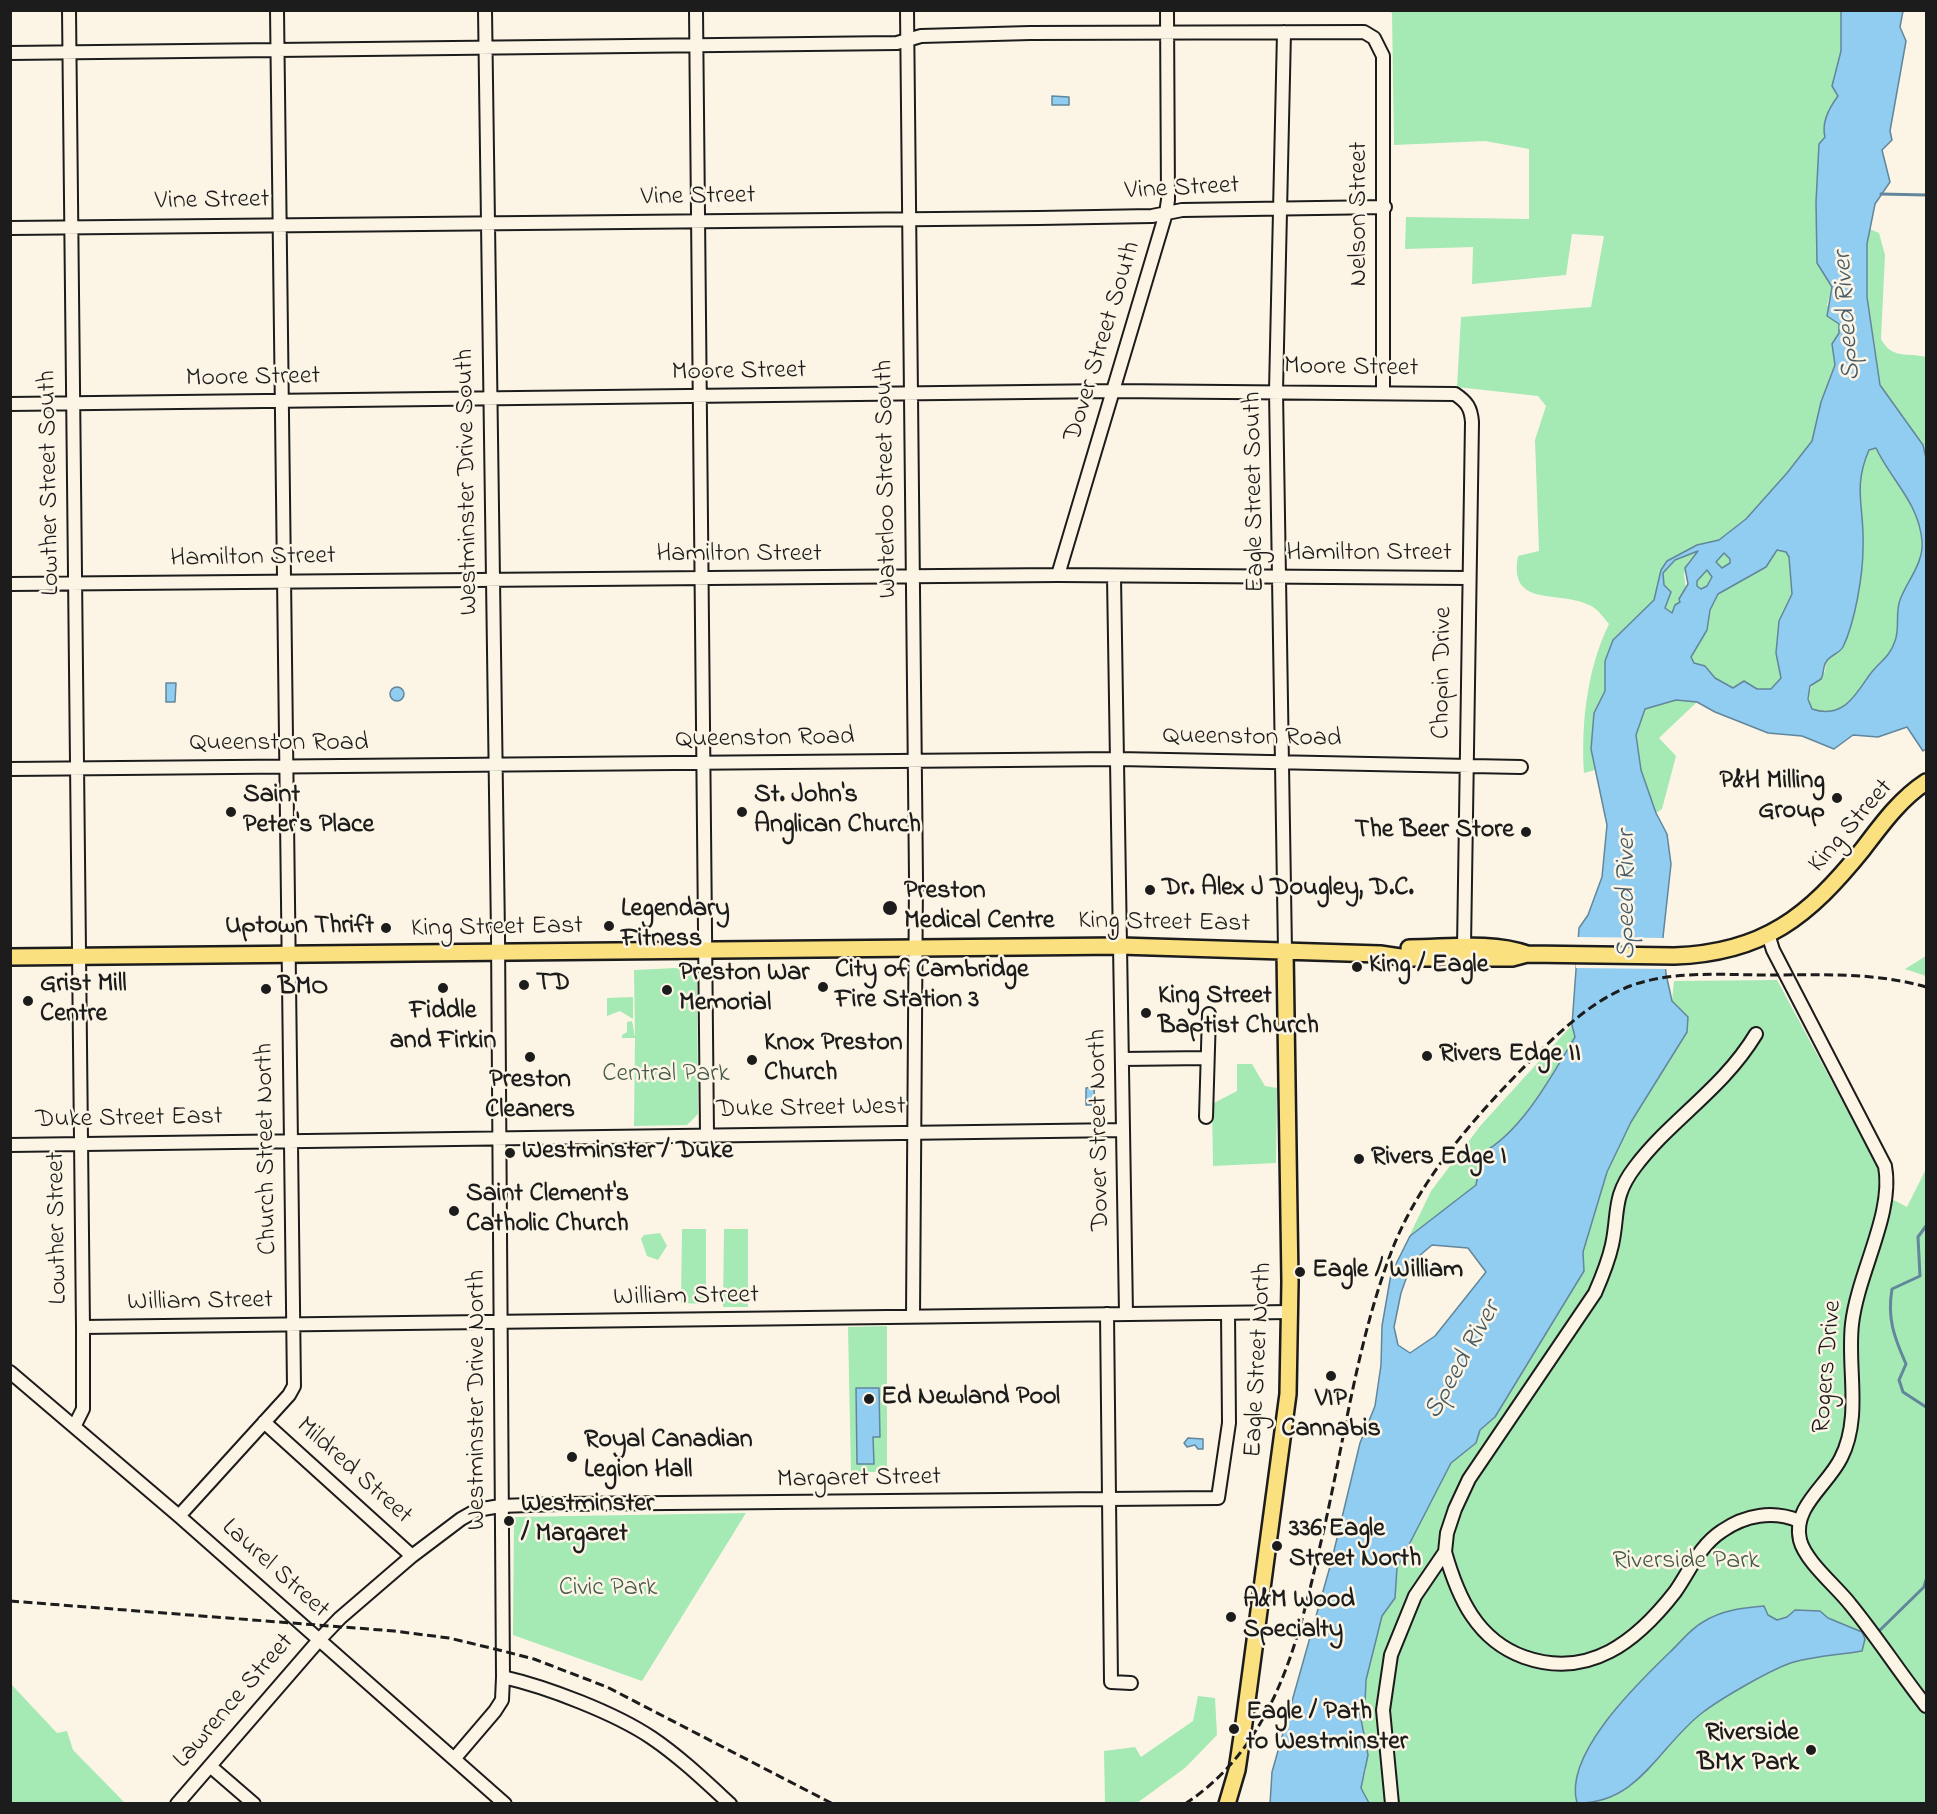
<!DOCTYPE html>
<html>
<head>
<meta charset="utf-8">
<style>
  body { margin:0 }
  #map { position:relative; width:1937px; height:1814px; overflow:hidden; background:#fcf5e5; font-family:"Indie Flower",sans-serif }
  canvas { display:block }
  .frame { position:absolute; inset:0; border:12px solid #1c1c1c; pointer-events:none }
</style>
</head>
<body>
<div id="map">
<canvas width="1937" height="1814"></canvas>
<div class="frame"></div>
</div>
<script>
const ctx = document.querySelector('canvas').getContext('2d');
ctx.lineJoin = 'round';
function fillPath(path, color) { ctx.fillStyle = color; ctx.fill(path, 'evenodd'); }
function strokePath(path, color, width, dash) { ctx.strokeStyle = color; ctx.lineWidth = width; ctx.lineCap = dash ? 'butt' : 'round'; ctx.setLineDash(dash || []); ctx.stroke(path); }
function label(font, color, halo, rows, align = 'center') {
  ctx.font = font + ' "Indie Flower",sans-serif'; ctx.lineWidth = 5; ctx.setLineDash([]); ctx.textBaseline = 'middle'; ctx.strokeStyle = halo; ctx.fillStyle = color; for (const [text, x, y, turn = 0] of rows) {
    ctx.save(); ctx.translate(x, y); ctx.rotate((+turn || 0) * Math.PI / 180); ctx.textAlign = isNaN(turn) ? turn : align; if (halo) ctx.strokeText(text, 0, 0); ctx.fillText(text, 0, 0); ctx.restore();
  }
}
fillPath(new Path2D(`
  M 1388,11 L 1841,11 L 1841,51 L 1832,86 L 1838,96 L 1829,109 L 1825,137 L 1817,263 L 1832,287 L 1827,305 L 1839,324 L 1839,333 L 1833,344 L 1835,364 L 1821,402 L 1812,441 L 1787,473 L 1746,519 L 1719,540 L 1697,545 L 1667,561 L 1661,570 L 1654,600 L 1613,640 L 1605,661 L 1605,691 L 1594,713 L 1591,749 L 1595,770 L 1584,773 C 1581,723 1587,669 1609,624 C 1604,618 1599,611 1593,607 C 1562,588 1508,611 1518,556 L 1539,551 L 1535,440 L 1546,406 L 1538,396 L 1457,387 L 1461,317 L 1591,307 L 1604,236 L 1572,234 L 1566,275 L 1472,284 L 1473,247 L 1405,249 L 1406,217 L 1529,219 L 1529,149 L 1485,141 L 1394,145 L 1392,13 Z
  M 1870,229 L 1879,233 L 1885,255 L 1881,339 C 1892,360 1907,352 1926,357 L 1926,458 L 1923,445 L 1880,385 L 1867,297 L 1867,244 Z
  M 1877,447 C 1891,480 1919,503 1922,541 C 1924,563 1907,581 1900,600 C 1895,613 1900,628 1895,641 C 1889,659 1878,663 1868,677 C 1854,698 1840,719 1812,709 C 1805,691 1812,684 1825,672 L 1826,662 C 1831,658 1839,653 1843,647 C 1855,623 1861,575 1863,548 C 1866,507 1850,493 1869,450 Z
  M 1777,550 L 1786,552 L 1789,557 L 1792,594 L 1779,621 L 1776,653 L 1781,678 L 1771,689 L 1756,689 L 1744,681 L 1733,688 L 1715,678 L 1706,666 L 1694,663 L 1691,657 L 1707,630 L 1710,610 L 1718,593 L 1766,567 Z
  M 1698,551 L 1688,562 L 1684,574 L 1686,590 L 1672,613 L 1665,608 L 1663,573 L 1675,560 Z
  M1716 561a7 7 0 1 1 14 0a7 7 0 1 1-14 0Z
  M 1707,570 L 1712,577 L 1707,586 L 1701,589 L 1697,586 L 1697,581 Z
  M 1676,700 L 1697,702 L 1659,738 L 1676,756 L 1662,809 L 1656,813 L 1641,770 L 1636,735 L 1645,709 Z
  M 1926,956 L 1926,976 L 1905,969 Z
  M 697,967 L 698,1114 L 687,1125 L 634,1126 L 635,1038 L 622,1038 L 622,1035 L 627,1032 L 627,1022 L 632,1021 L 635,1037 L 634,970 Z
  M 1777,980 L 1879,1169 L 1888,1197 L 1907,1207 L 1926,1169 L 1926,1803 L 1369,1803 L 1361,1788 L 1366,1770 L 1364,1731 L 1360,1714 L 1365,1704 L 1366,1680 L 1382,1616 L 1395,1598 L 1397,1568 L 1451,1463 L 1476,1443 L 1479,1430 L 1495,1417 L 1584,1271 L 1583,1252 L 1607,1172 L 1631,1122 L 1687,1017 L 1672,1001 L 1674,981 Z
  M 633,997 L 633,1019 L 620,1011 L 607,1016 L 607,998 Z
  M 1572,1025 L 1575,1037 C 1552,1075 1522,1132 1482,1153 L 1476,1185 L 1410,1236 L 1391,1274 L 1431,1191 L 1481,1125 Z
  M 1237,1064 L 1252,1064 L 1265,1086 L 1277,1088 L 1276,1163 L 1213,1166 L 1212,1104 L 1237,1091 Z
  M 682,1229 L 706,1229 L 706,1304 L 681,1303 Z
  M 724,1229 L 748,1229 L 748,1307 L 723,1307 Z
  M 660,1233 L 667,1246 L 658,1260 L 647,1256 L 641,1239 L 644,1235 Z
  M 887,1326 L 887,1472 L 851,1472 L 848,1327 Z
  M 746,1513 L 642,1681 L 513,1635 L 514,1517 Z
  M 11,1684 L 57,1733 L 67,1731 L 73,1750 L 125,1803 L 12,1803 Z
  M 1198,1696 L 1215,1698 L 1217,1735 L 1185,1768 L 1137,1803 L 1105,1803 L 1104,1751 L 1135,1747 L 1141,1757 L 1193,1721 Z`), '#a5e9b4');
const water = new Path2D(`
  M 1841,11 L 1903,11 L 1900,27 L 1906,41 L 1890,131 L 1892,140 L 1882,150 L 1890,182 L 1875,204 L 1867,244 L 1867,297 L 1880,385 L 1923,445 L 1926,458 L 1926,749 L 1923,751 L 1907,727 L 1878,737 L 1853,735 L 1834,749 L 1802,736 L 1768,733 L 1715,712 L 1697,702 L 1676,700 L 1645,709 L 1636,735 L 1641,770 L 1656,813 L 1667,834 L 1671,864 L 1663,937 L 1666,974 L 1672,1001 L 1688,1017 L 1687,1032 L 1631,1122 L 1607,1172 L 1583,1252 L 1584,1271 L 1495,1417 L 1480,1430 L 1476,1443 L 1451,1463 L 1397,1568 L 1395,1598 L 1382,1616 L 1366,1680 L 1365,1704 L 1360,1714 L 1368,1755 L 1361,1788 L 1369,1803 L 1270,1804 L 1272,1772 L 1331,1563 L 1360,1443 L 1375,1406 L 1381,1365 L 1382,1326 L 1391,1274 L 1410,1236 L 1476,1185 L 1482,1153 C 1522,1132 1552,1075 1575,1037 L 1572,1025 L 1579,928 L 1588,915 L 1602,877 L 1607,825 L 1591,749 L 1594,713 L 1605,691 L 1605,661 L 1613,640 L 1654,600 L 1661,570 L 1667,561 L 1697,545 L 1719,540 L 1746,519 L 1787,473 L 1812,441 L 1821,402 L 1835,365 L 1832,344 L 1839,333 L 1839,324 L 1827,316 L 1832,287 L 1817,263 L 1816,202 L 1819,144 L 1825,137 C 1821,122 1829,108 1838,96 L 1832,86 L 1841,51 ZM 1876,448 C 1891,480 1919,503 1922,541 C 1924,563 1907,581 1900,600 C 1895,613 1900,628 1895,641 C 1889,659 1878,662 1868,677 C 1854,698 1841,719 1812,709 L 1808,699 L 1810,686 L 1821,679 C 1824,674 1823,666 1826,662 C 1830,655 1839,654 1843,647 C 1855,622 1863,575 1863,548 C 1865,508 1852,489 1869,450 ZM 1777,550 L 1786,552 L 1789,557 L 1792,594 L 1779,621 L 1776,653 L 1781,678 L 1771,689 L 1757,689 L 1744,681 L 1733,688 L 1715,678 L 1705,666 L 1694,663 L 1691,657 L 1707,630 L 1710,610 L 1718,594 L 1766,567 ZM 1698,551 L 1685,568 L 1688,584 L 1679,599 L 1680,602 L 1675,605 L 1672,613 L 1665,608 L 1671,592 L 1664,585 L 1663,573 L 1675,560 ZM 1724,553 L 1730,559 L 1730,563 L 1722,568 L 1716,562 ZM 1707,570 L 1712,577 L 1707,586 L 1701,589 L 1697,586 L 1697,581 ZM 1432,1245 L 1468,1248 L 1486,1272 L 1435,1336 L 1410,1353 L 1398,1345 L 1394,1327 L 1401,1293 L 1412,1262 Z
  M 1052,96 L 1069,97 L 1069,105 L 1052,105 Z
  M 166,683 L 176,683 L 175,702 L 166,702 Z
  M390 694a7 7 0 1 1 14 0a7 7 0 1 1-14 0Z
  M 1094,1087 L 1095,1105 L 1086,1105 L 1086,1088 Z
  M 856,1388 L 879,1388 L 880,1437 L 873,1437 L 874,1464 L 857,1464 Z
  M 1188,1438 L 1203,1439 L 1203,1449 L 1198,1449 L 1195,1445 L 1187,1447 L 1184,1443 Z
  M 1764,1606 L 1768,1615 L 1777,1620 L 1787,1617 L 1795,1610 L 1820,1611 L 1828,1618 L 1862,1632 L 1865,1639 L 1862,1651 C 1839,1655 1816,1656 1794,1662 C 1773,1668 1720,1699 1702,1713 C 1659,1746 1639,1804 1577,1803 C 1563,1755 1637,1684 1669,1653 C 1680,1643 1690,1629 1703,1622 C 1722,1610 1742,1608 1764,1606 Z`);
fillPath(water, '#90cdf0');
strokePath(water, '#62869b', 1.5);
fillPath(new Path2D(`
  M 1576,937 L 1666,938 L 1668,969 L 1576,968 Z`), '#fcf5e5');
strokePath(new Path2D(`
  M 1881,194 L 1926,195
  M 1926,1226 L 1918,1237 L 1920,1276 L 1892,1289 C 1887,1318 1894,1337 1906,1364 L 1899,1380 L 1903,1392 L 1926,1407
  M 1877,1633 L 1924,1587 L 1926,1580`), '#62869b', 3);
const minor = new Path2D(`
  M 69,10 L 83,1327 L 83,1409 L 75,1425
  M 696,10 L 707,1134
  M 907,10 L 916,878 L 913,1316
  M 1284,32 L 1276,391 L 1285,951
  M 10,53 L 897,43 L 921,36 L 1030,33 L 1364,32 L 1374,38 L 1383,56 L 1383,392
  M 10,228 L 1039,218 L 1152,216 L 1182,210 L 1385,207
  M 10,404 L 1112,391 L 1455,394 C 1467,402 1471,408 1472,422 L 1464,947
  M 1058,575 L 1166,213 L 1168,200 L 1167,10
  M 1114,577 L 1126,1314
  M 10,584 L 1058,575 L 1468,578
  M 10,769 L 1118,759 L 1521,767
  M 1768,934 L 1773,950 L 1885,1166 C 1894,1214 1858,1272 1852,1324 C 1847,1368 1862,1417 1841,1458 C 1828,1485 1792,1507 1800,1540 C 1805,1561 1837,1587 1850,1604 C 1877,1637 1900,1673 1926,1706
  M 1122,1059 L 1207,1058
  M 1206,1117 L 1209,1014
  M 10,1145 L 1123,1130
  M 1107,1314 L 1111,1682 L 1131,1683
  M 83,1327 L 1290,1312
  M 10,1372 L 179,1516 L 505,1804
  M 264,1422 L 412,1556
  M 179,1516 L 289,1395 L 294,1386 L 277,10
  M 1445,1552 C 1458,1598 1477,1640 1524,1657 C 1589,1680 1637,1641 1675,1592 C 1690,1571 1699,1546 1722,1531 C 1745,1515 1773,1510 1799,1521
  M 503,1677 C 547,1687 615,1713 652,1738 C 680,1757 705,1781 730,1804
  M 454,1759 L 495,1711 L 502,1700 L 503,1677 L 498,935 L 485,10
  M 210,1766 L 254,1804
  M 177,1804 L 319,1640 L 340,1618 L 412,1556 L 461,1519 L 477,1510 L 500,1506 L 559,1504 L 1218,1498 L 1229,1423 L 1228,1313
  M 1392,1804 L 1383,1710 L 1391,1655 L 1415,1596 L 1445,1552 L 1447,1533 L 1455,1509 L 1469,1479 L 1595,1293 C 1602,1277 1608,1263 1612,1245 C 1619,1213 1612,1197 1635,1167 C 1671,1119 1722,1090 1756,1034`);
const major = new Path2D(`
  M 1409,948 C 1447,948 1491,941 1527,954 L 1674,956 C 1764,953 1809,916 1863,849 C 1882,824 1900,799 1926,782
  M 10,957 L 1120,946 L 1380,954 L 1407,958 L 1512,958 L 1527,954
  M 1227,1804 L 1237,1770 L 1244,1723 L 1288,1394 L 1290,1282 L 1285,951`);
strokePath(minor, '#1c1c1c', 16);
strokePath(major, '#1c1c1c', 20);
strokePath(minor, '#fcf5e5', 12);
strokePath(major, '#fbe080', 15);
strokePath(new Path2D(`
  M 10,1601 L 394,1631 L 449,1638 L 503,1651 L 534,1659 L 607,1687 L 833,1804
  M 1185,1804 C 1274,1745 1298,1643 1320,1546 C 1344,1446 1356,1341 1394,1245 C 1423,1174 1480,1111 1534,1057 C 1563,1029 1592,1001 1630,986 C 1674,970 1723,975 1769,975 C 1821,975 1875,972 1926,987`), '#1c1c1c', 3, [9, 4.5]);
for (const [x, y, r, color] of [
  [1837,798,6,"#1c1c1c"],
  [231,812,6,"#1c1c1c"],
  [742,812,6,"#1c1c1c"],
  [1526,832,6,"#1c1c1c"],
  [1150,890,6,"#1c1c1c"],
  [890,908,8,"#1c1c1c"],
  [609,926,6,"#1c1c1c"],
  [386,928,6,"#1c1c1c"],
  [1357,967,6,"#1c1c1c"],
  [524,985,6,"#1c1c1c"],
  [823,987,6,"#1c1c1c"],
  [443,988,6,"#1c1c1c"],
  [266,989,6,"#1c1c1c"],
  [667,990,6,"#1c1c1c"],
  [28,1001,6,"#1c1c1c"],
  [1146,1013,6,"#1c1c1c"],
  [1427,1056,6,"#1c1c1c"],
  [530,1057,6,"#1c1c1c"],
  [752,1060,6,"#1c1c1c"],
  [510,1153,6,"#1c1c1c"],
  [1359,1159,6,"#1c1c1c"],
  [454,1211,6,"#1c1c1c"],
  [1300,1272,6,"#1c1c1c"],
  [1331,1376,6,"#1c1c1c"],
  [869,1399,6,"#1c1c1c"],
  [572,1457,6,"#1c1c1c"],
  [509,1521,6,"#1c1c1c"],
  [1277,1546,6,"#1c1c1c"],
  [1231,1617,6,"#1c1c1c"],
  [1234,1729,6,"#1c1c1c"],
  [1811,1750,6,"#1c1c1c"]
]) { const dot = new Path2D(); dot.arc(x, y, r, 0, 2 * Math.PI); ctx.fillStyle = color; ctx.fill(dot); strokePath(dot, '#fcf5e5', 2); }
label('26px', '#1c1c1c', '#fcf5e5', [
  ["Vine Street",1182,190,-3],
  ["Vine Street",698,198,-1],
  ["Vine Street",212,202,-1],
  ["Nelson Street",1361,214,-90],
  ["Dover Street South",1104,342,-73],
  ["Moore Street",1351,369,1],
  ["Moore Street",739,373,-1],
  ["Moore Street",253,379,-1],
  ["Waterloo Street South",888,479,-91],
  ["Westminster Drive South",469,482,-91],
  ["Lowther Street South",51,483,-91],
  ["Eagle Street South",1256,492,-91],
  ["Hamilton Street",1369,555],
  ["Hamilton Street",739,556],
  ["Hamilton Street",253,559,-1],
  ["Chopin Drive",1444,673,-89],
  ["Queenston Road",1252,739,1],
  ["Queenston Road",765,740,-1],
  ["Queenston Road",279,745],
  ["King Street",1852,827,-49],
  ["King Street East",1164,924,1],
  ["King Street East",497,929,-1],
  ["Duke Street West",811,1110,-1],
  ["Duke Street East",129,1120,-1],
  ["Dover Street North",1101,1130,-91],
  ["Church Street North",268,1149,-91],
  ["Lowther Street",59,1228,-91],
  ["William Street",686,1298,-1],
  ["William Street",200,1303,-1],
  ["Eagle Street North",1260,1360,-87],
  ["Rogers Drive",1829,1367,-85],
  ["Westminster Drive North",479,1400,-90],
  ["Mildred Street",353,1472,42],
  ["Margaret Street",859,1480,-1],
  ["Laurel Street",274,1570,42],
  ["Lawrence Street",235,1702,-49]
]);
label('bold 26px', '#1c1c1c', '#fcf5e5', [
  ["P&H Milling",1825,783,"right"],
  ["Group",1825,813,"right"],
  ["Saint",243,797],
  ["Peter's Place",243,827],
  ["St. John's",754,797],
  ["Anglican Church",754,827],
  ["The Beer Store",1514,832,"right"],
  ["Dr. Alex J Dougley, D.C.",1162,890],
  ["Preston",904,893],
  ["Medical Centre",904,923],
  ["Legendary",621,911],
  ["Fitness",621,941],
  ["Uptown Thrift",374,928,"right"],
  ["King / Eagle",1369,967],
  ["City of Cambridge",835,972],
  ["Fire Station 3",835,1002],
  ["Preston War",679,975],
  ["Memorial",679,1005],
  ["TD",536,985],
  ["Grist Mill",40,986],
  ["Centre",40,1016],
  ["BMO",278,989],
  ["King Street",1158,998],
  ["Baptist Church",1158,1028],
  ["Fiddle",443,1013,"center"],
  ["and Firkin",443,1043,"center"],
  ["Knox Preston",764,1045],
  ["Church",764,1075],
  ["Rivers Edge II",1439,1056],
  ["Preston",530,1082,"center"],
  ["Cleaners",530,1112,"center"],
  ["Westminster / Duke",522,1153],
  ["Rivers Edge I",1371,1159],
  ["Saint Clement's",466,1196],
  ["Catholic Church",466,1226],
  ["Eagle / William",1312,1272],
  ["Ed Newland Pool",881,1399],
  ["VIP",1331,1401,"center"],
  ["Cannabis",1331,1431,"center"],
  ["Royal Canadian",584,1442],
  ["Legion Hall",584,1472],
  ["Westminster",521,1506],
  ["/ Margaret",521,1536],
  ["336 Eagle",1289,1531],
  ["Street North",1289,1561],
  ["A&M Wood",1243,1602],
  ["Specialty",1243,1632],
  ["Eagle / Path",1246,1714],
  ["to Westminster",1246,1744],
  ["Riverside",1799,1735,"right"],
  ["BMX Park",1799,1765,"right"]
], 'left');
label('26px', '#455a4a', '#fcf5e5', [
  ["Central Park",666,1076],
  ["Riverside Park",1686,1563],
  ["Civic Park",608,1590]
]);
label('italic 27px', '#455a66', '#fcf5e5', [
  ["Speed River",1849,316,-94],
  ["Speed River",1629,895,-90],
  ["Speed River",1464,1361,-61]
]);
</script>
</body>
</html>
